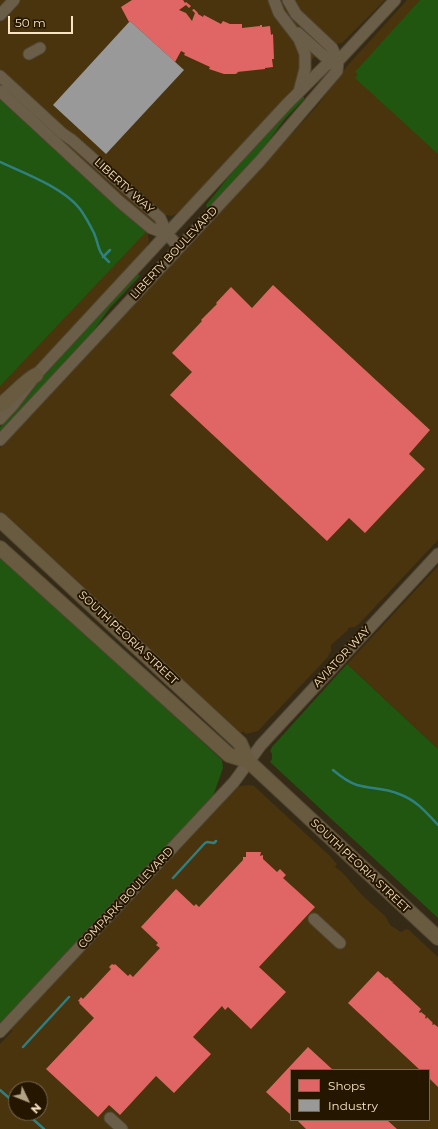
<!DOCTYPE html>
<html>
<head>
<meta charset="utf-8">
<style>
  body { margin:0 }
  #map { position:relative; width:438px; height:1129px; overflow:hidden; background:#342a15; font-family:Montserrat,sans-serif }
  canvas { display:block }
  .legend { position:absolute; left:290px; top:1069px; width:140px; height:52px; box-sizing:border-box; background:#251600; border:1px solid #79684e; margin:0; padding:5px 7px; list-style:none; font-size:12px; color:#f8e4c3 }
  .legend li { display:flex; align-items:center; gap:8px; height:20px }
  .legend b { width:20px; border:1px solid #79684e }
  .north { position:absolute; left:8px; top:1081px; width:40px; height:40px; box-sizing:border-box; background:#251600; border:1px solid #79684e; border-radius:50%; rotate:133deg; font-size:11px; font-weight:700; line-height:16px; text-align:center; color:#f8e4c3 }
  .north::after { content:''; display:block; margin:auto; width:14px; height:18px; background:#b3a386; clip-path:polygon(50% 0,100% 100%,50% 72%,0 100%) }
  .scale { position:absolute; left:8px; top:16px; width:65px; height:18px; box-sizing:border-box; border:2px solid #f8e4c3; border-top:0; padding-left:5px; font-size:12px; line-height:14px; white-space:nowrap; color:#f8e4c3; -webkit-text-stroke:3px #251600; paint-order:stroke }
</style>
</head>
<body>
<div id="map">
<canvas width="438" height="1129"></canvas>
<ul class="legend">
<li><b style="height:11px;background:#e06666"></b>Shops</li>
<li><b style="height:11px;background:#999"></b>Industry</li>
</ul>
<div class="north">N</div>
<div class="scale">50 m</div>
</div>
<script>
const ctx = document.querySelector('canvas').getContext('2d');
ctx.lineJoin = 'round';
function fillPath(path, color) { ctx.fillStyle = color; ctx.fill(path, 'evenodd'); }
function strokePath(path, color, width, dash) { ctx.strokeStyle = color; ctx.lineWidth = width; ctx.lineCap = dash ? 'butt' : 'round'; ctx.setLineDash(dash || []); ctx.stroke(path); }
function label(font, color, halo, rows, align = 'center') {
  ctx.font = font + ' Montserrat,sans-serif'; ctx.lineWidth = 4; ctx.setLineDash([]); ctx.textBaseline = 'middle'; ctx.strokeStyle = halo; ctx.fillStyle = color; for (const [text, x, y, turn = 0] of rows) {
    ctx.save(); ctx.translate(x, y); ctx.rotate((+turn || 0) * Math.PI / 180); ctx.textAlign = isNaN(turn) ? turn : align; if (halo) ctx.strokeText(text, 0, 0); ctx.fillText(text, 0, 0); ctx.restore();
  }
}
fillPath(new Path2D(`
  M 0,0 L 385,0 L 342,43 L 337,44 L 329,42 L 302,70 L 296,85 L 292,90 L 179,212 L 172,216 L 165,215 L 148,234 L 149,242 L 145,249 L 20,384 L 0,401 Z
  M 407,0 L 438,0 L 438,540 L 359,624 L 355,627 L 348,628 L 348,630 L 331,645 L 331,651 L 327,658 L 258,731 L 246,734 L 243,731 L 239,735 L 0,512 L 0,448 L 299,126 L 317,106 L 348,65 Z
  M 438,566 L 438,749 L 347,664 Z
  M 250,785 L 254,786 L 330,856 L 337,864 L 335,867 L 342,872 L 362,895 L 386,917 L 390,925 L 401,932 L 406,929 L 409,930 L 438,957 L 438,1129 L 0,1129 L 0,1044 L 12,1031 L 12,1028 L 237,788 L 240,786 ZM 291,1070 L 429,1070 L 429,1120 L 291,1120 ZM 16,1089 L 40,1089 L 40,1113 L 16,1113 Z`), '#49340d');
fillPath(new Path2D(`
  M 420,0 L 438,0 L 438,154 L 355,78 L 358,74 L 355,72 Z
  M 301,96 L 304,97 L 304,99 L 284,120 L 259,154 L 208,208 L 207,208 L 206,205 L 242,160 Z
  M 0,97 L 145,229 L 145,233 L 0,386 Z
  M 137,273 L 140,276 L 109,309 L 89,337 L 0,432 L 0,427 L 16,410 L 39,379 Z
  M 0,555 L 222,760 L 223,768 L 213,796 L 0,1023 Z
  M 347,664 L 438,749 L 438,918 L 270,762 L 272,759 L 272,754 L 270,751 L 272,747 Z`), '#20560f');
fillPath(new Path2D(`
  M 132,0 L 183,0 L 185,3 L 186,2 L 191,6 L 189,8 L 186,5 L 179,10 L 186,13 L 192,21 L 195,13 L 192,10 L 194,9 L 198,13 L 198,14 L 203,17 L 204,15 L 221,24 L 223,21 L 230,24 L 242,24 L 242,28 L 260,26 L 260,25 L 262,25 L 262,27 L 270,26 L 271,35 L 273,34 L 274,59 L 272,59 L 273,67 L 265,68 L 265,69 L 237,72 L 238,73 L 235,74 L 224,74 L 209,69 L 210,67 L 184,55 L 185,53 L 181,51 L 175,62 L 130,21 L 129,22 L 121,7 Z
  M 273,285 L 430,430 L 409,454 L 425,469 L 365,533 L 349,518 L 327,541 L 170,395 L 192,372 L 172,353 L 202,321 L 201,320 L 217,304 L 216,303 L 231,287 L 252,308 Z
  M 246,852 L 261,852 L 260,856 L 263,855 L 263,859 L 277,872 L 280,869 L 286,875 L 283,878 L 315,907 L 259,967 L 286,992 L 251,1029 L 228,1007 L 225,1010 L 222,1006 L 193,1037 L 211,1054 L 174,1093 L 156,1076 L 120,1115 L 109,1105 L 98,1117 L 46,1069 L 94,1018 L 79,1003 L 80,1002 L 78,1001 L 81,997 L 83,999 L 111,969 L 109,967 L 112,964 L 114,965 L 115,964 L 128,976 L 130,974 L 133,977 L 160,948 L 156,945 L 158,943 L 141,927 L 176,889 L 194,906 L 196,904 L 199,907 L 243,860 L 243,857 L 246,857 Z
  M 378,971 L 386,978 L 387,977 L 391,981 L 393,982 L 392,984 L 393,983 L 421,1009 L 419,1012 L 420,1013 L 421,1012 L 426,1016 L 425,1017 L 426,1019 L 427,1017 L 433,1023 L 432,1024 L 433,1025 L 434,1024 L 438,1027 L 438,1087 L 429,1078 L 429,1070 L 420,1070 L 348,1003 Z
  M 308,1047 L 333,1070 L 291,1070 L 291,1115 L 266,1092 Z
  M 297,1120 L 387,1120 L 397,1129 L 306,1129 Z`), '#e06666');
fillPath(new Path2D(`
  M 130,21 L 184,70 L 106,154 L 53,105 Z`), '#999');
strokePath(new Path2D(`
  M 0,162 C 24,173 64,188 80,209 C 85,216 90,225 94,233 C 100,247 96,250 109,262
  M 103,257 L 110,250
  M 333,770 C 340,776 348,782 357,785 C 371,789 386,788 399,794 C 416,800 426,812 438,825
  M 173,878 L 205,843 L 207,842 L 214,843 L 216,841
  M 23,1047 L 69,997
  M 0,1090 L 16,1104
  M 26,1113 L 44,1129`), '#307f81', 2.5);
const minor = new Path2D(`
  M 274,0 L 279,13 L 299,39 L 305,54 L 305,69 L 299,92
  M 288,0 L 296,14 L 332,48 L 338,61
  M 0,15 L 14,0
  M 298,33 L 324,56 L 338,61
  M 29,54 L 40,48
  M 0,76 L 63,134 L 72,140 L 160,218 L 167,234 L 179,247
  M 0,91 L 120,202 L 151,228 L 167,234
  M 0,419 L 13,405 L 36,375 L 287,104 L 326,65 L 338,61 L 395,0
  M 0,440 L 260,161 L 337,71 L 338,61
  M 314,919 L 340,943
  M 0,1032 L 234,782 L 261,745 L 438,554
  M 110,1118 L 122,1129`);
const major = new Path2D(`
  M 0,405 C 13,396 22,383 36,375
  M 0,520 L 240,743 L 248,761 L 438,938
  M 0,548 L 229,755 L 248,761`);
strokePath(minor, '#514733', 13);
strokePath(major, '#514733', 16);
strokePath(minor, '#6a5e48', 11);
strokePath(major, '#695b40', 14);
label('11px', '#f8e4c3', '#251600', [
  ["LIBERTY WAY",124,186,42],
  ["LIBERTY BOULEVARD",174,253,-47],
  ["SOUTH PEORIA STREET",128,638,43],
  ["AVIATOR WAY",342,657,-47],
  ["SOUTH PEORIA STREET",360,866,43],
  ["COMPARK BOULEVARD",126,898,-47]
]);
</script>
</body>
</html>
